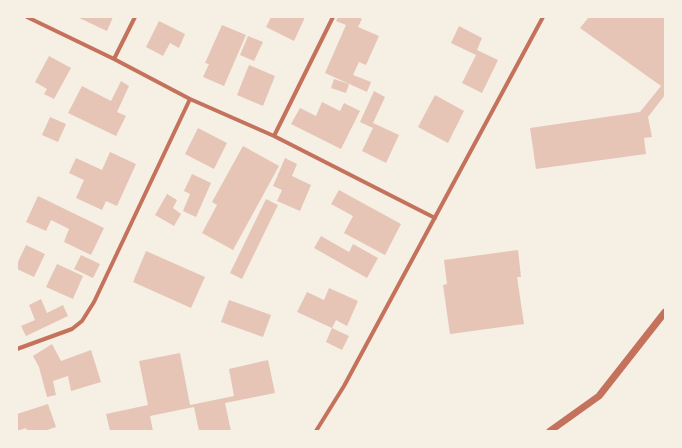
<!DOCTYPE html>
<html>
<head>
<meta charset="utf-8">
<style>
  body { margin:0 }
  #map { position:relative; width:682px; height:448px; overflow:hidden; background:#f6efe4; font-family:Inter,sans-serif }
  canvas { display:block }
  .frame { position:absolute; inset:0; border:18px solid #f6efe4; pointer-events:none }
</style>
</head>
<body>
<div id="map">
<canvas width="682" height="448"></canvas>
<div class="frame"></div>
</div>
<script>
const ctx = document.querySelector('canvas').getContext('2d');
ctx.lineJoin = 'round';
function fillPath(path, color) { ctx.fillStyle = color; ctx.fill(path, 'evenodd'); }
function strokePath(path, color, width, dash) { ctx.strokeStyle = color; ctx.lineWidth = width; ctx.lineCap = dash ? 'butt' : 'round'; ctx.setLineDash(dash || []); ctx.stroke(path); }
fillPath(new Path2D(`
  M 77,17 L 113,17 L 107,31 Z
  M 271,17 L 305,17 L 294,41 L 266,27 Z
  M 338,17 L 358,17 L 362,19 L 358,27 L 379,36 L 366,65 L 359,62 L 353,75 L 371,82 L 367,92 L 325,73 L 346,25 L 336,21 Z
  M 589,17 L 665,17 L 665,95 L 648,117 L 652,137 L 644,138 L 646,154 L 536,169 L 530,128 L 640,112 L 661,86 L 580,28 Z
  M 159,21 L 185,34 L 179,48 L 170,43 L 163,56 L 146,47 Z
  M 222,25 L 246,35 L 224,86 L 203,77 L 209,64 L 205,63 Z
  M 459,26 L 482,38 L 477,50 L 498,60 L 482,93 L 462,83 L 476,55 L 451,43 Z
  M 248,36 L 263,42 L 254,61 L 240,55 Z
  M 49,56 L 71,68 L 54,99 L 44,94 L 47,89 L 35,82 Z
  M 249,65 L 275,76 L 263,106 L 237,95 Z
  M 334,79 L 349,84 L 346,93 L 331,88 Z
  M 121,81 L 129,86 L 117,112 L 126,116 L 116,136 L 68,113 L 82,86 L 111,101 Z
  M 374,91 L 385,97 L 373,123 L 399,135 L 386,163 L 362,151 L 373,128 L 360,122 Z
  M 435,95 L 464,111 L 448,143 L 418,127 Z
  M 322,102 L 340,111 L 344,103 L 360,111 L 341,149 L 291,124 L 300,108 L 316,116 Z
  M 50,117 L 66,124 L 58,142 L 42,135 Z
  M 198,128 L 227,143 L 214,169 L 185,154 Z
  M 243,146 L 279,166 L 233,250 L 202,233 L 217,205 L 212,202 Z
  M 110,152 L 136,164 L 117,206 L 106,201 L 102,210 L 76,198 L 84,180 L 69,173 L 76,158 L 102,170 Z
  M 285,158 L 297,164 L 292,176 L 311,185 L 300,211 L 277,201 L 282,190 L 273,186 Z
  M 192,174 L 211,183 L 196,217 L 183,211 L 190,194 L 184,191 Z
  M 339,190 L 401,224 L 385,255 L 344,233 L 353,216 L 331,204 Z
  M 167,194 L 177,200 L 173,208 L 181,214 L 174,226 L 155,215 Z
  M 38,196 L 104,228 L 91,255 L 64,242 L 69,229 L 51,220 L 46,231 L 26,222 Z
  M 266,199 L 278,205 L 242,279 L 230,273 Z
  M 321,236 L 349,252 L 353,244 L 378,258 L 367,278 L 314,248 Z
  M 26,245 L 45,254 L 34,277 L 17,269 L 17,264 Z
  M 518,250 L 521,277 L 517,277 L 524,324 L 450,334 L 443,285 L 447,284 L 444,260 Z
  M 146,251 L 205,277 L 191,308 L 133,282 Z
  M 81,255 L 100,264 L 93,278 L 74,269 Z
  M 57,264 L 83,276 L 73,299 L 46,287 Z
  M 329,288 L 358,301 L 347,326 L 336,320 L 332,328 L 297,312 L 307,292 L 324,300 Z
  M 41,299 L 47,313 L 63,305 L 68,316 L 26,336 L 21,326 L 35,320 L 29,305 Z
  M 229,300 L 271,315 L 263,337 L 221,322 Z
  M 332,328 L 349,336 L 342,350 L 326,342 Z
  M 52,344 L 61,361 L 91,350 L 101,382 L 71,391 L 68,376 L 53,381 L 56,395 L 47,397 L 39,367 L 33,356 Z
  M 180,353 L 190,405 L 234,396 L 229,369 L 268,360 L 275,393 L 225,403 L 231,431 L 199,431 L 194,407 L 150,416 L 153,431 L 110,431 L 106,414 L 148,405 L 139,361 Z
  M 48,404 L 56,427 L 44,431 L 27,431 L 26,428 L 17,431 L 17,414 Z`), '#e6c5b7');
strokePath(new Path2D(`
  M 27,17 L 114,59 L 190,99 L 274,136 L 435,218
  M 114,59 L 135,17
  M 274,136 L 333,17
  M 17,349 L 72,329 L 82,321 L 94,302 L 190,99
  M 316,431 L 344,386 L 543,17`), '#c5725c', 4);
strokePath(new Path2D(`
  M 550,431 L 599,396 L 665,312`), '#c5725c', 7);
</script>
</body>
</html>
